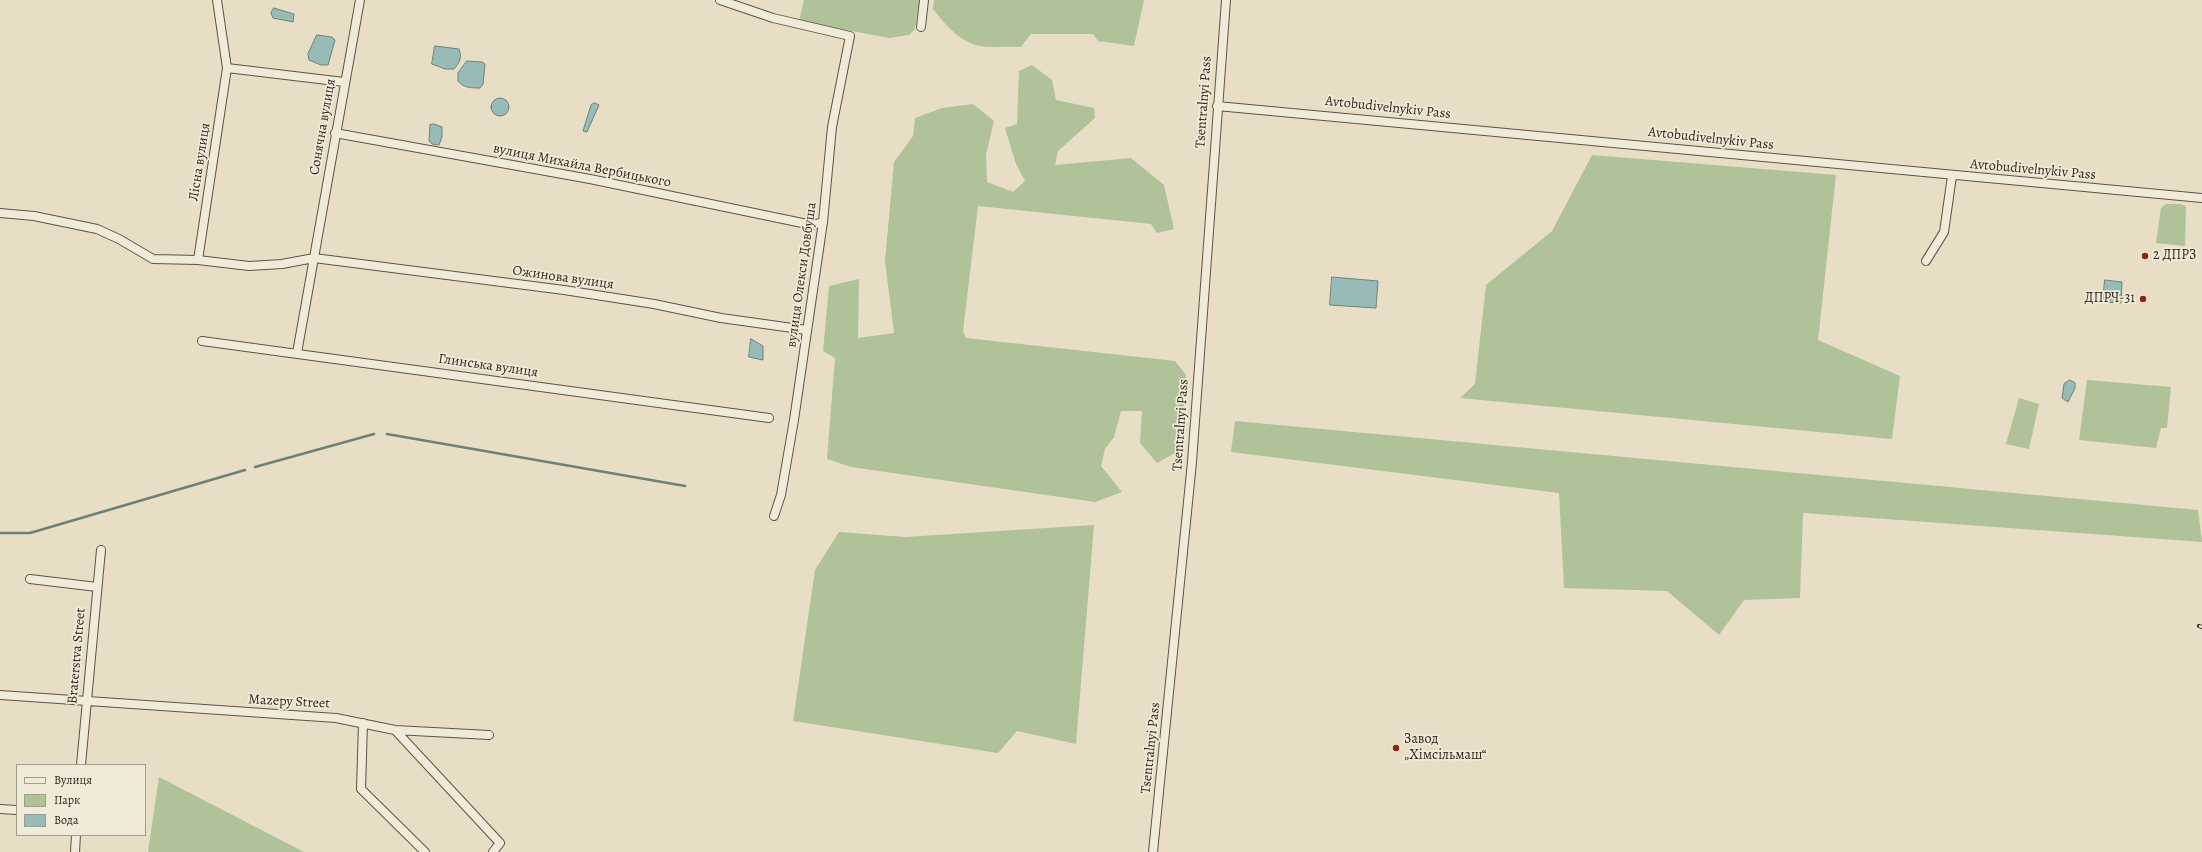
<!DOCTYPE html>
<html>
<head>
<meta charset="utf-8">
<style>
  body { margin:0 }
  #map { position:relative; width:2202px; height:852px; overflow:hidden; background:#e8dec5; font-family:Alegreya,serif }
  canvas { display:block }
  .legend { position:absolute; left:16px; top:764px; width:130px; height:72px; box-sizing:border-box; background:#f0ead9; border:1px solid #a49b8c; margin:0; padding:5px 7px; list-style:none; font-size:12px; color:#332519 }
  .legend li { display:flex; align-items:center; gap:8px; height:20px }
  .legend b { width:20px; border:1px solid #a49b8c }
</style>
</head>
<body>
<div id="map">
<canvas width="2202" height="852"></canvas>
<ul class="legend">
<li><b style="height:5px;background:#f0ead9"></b>Вулиця</li>
<li><b style="height:11px;background:#b0c298"></b>Парк</li>
<li><b style="height:11px;background:#97bcb8"></b>Вода</li>
</ul>
</div>
<script>
const ctx = document.querySelector('canvas').getContext('2d');
ctx.lineJoin = 'round';
function fillPath(path, color) { ctx.fillStyle = color; ctx.fill(path, 'evenodd'); }
function strokePath(path, color, width, dash) { ctx.strokeStyle = color; ctx.lineWidth = width; ctx.lineCap = dash ? 'butt' : 'round'; ctx.setLineDash(dash || []); ctx.stroke(path); }
function label(font, color, halo, rows, align = 'center') {
  ctx.font = font + ' Alegreya,serif'; ctx.lineWidth = 3.5; ctx.setLineDash([]); ctx.textBaseline = 'middle'; ctx.strokeStyle = halo; ctx.fillStyle = color; for (const [text, x, y, turn = 0] of rows) {
    ctx.save(); ctx.translate(x, y); ctx.rotate((+turn || 0) * Math.PI / 180); ctx.textAlign = isNaN(turn) ? turn : align; if (halo) ctx.strokeText(text, 0, 0); ctx.fillText(text, 0, 0); ctx.restore();
  }
}
fillPath(new Path2D(`
  M 804,0 L 919,0 L 915,29 L 909,35 L 889,38 L 799,21 Z
  M 934,0 L 1144,0 L 1134,46 L 1098,41 L 1093,34 L 1031,34 L 1021,47 C 1007,46 988,49 975,45 C 957,39 944,23 933,9 Z
  M 1032,65 L 1052,80 L 1056,100 L 1094,108 L 1095,118 L 1058,151 L 1055,165 L 1131,158 L 1164,185 L 1174,229 L 1157,233 L 1151,224 L 978,206 L 963,331 L 966,338 L 1175,361 L 1186,375 L 1180,450 L 1157,463 L 1140,443 L 1142,411 L 1121,411 L 1114,437 L 1105,449 L 1101,466 L 1122,492 L 1095,502 L 851,467 L 827,459 L 835,358 L 823,351 L 829,286 L 859,279 L 858,338 L 894,333 L 885,261 L 894,162 L 913,136 L 915,118 L 942,108 L 973,104 L 994,121 L 986,155 L 987,182 L 1013,192 L 1025,181 L 1016,164 L 1005,128 L 1017,124 L 1019,71 Z
  M 1592,155 L 1836,175 L 1818,340 L 1900,376 L 1892,439 L 1460,398 L 1475,384 L 1486,285 L 1552,231 Z
  M 2166,204 L 2180,204 L 2186,206 L 2185,246 L 2156,243 L 2161,208 Z
  M 2087,380 L 2171,387 L 2167,428 L 2161,428 L 2156,448 L 2079,440 Z
  M 2019,398 L 2039,404 L 2029,449 L 2006,444 Z
  M 1235,421 L 2198,510 L 2202,542 L 1803,513 L 1800,598 L 1744,600 L 1719,635 L 1667,591 L 1564,588 L 1559,493 L 1231,452 Z
  M 1094,525 L 1076,744 L 1017,731 L 998,753 L 793,721 L 815,570 L 839,532 L 905,537 Z
  M 159,777 L 304,852 L 148,852 Z`), '#b0c298');
const water = new Path2D(`
  M 274,8 L 294,14 L 293,22 L 273,18 L 271,13 Z
  M 317,35 L 332,37 L 335,40 L 328,65 L 321,65 L 309,60 L 308,54 Z
  M 435,46 L 459,49 C 462,57 460,63 454,69 L 445,69 L 432,64 Z
  M 467,61 L 482,62 L 485,64 L 483,84 L 480,88 C 471,88 464,88 458,81 L 458,73 Z
  M491 107a9 9 0 1 1 18 0a9 9 0 1 1-18 0Z
  M 595,103 L 599,105 L 587,132 L 583,131 L 591,105 Z
  M 434,124 L 442,127 L 442,137 L 439,145 L 432,144 L 429,141 L 430,125 Z
  M 1332,277 L 1378,281 L 1376,308 L 1330,305 Z
  M 2105,280 L 2122,282 L 2121,303 L 2103,302 Z
  M 751,339 L 763,346 L 763,360 L 749,357 Z
  M 2070,380 L 2075,383 L 2075,388 L 2068,402 L 2062,398 L 2064,384 Z`);
fillPath(water, '#97bcb8');
strokePath(water, '#6f8078', 1);
strokePath(new Path2D(`
  M 387,434 L 685,486
  M 255,467 L 374,434
  M 0,533 L 30,533 L 245,470`), '#6f8078', 2.5);
const minor = new Path2D(`
  M 720,0 L 773,18 L 850,36 L 832,127 L 823,222 L 794,420 L 781,495 L 774,516
  M 921,27 L 924,0
  M 227,68 L 344,82
  M 1217,106 L 2202,198
  M 335,133 L 590,179 L 812,225 L 823,222
  M 0,213 L 34,216 L 97,229 L 119,239 L 153,259 L 198,260 L 249,266 L 282,264 L 314,258 L 564,290 L 654,304 L 721,318 L 807,330
  M 198,260 L 227,68 L 217,0
  M 1926,261 L 1944,232 L 1952,176
  M 202,341 L 769,418
  M 297,353 L 360,0
  M 30,579 L 97,587
  M 0,695 L 336,718 L 395,730 L 489,735
  M 363,723 L 361,789 L 425,852
  M 395,730 L 500,843 L 493,852
  M 81,765 L 101,550
  M 0,809 L 17,810
  M 75,852 L 76,835
  M 1153,852 L 1192,462 L 1226,0`);
strokePath(minor, '#605344', 10);
strokePath(minor, '#f0ead9', 8);
const rail = new Path2D(`
  M 2199,626 L 2202,627`);
strokePath(rail, '#332519', 4);
strokePath(rail, '#f0ead9', 2.5, [8]);
for (const [x, y, r, color] of [
  [2145,256,4,"#8f2418"],
  [2143,299,4,"#8f2418"],
  [1396,748,4,"#8f2418"]
]) { const dot = new Path2D(); dot.arc(x, y, r, 0, 2 * Math.PI); ctx.fillStyle = color; ctx.fill(dot); strokePath(dot, '#f0ead9', 1.5); }
label('14px', '#332519', '#f0ead9', [
  ["Tsentralnyi Pass",1204,102,-86],
  ["Avtobudivelnykiv Pass",1388,108,6],
  ["Сонячна вулиця",323,127,-80],
  ["Avtobudivelnykiv Pass",1711,139,6],
  ["Лісна вулиця",200,162,-81],
  ["вулиця Михайла Вербицького",582,166,11],
  ["Avtobudivelnykiv Pass",2033,170,5],
  ["вулиця Олекси Довбуша",802,275,-82],
  ["Ожинова вулиця",563,278,8],
  ["Глинська вулиця",488,366,8],
  ["Tsentralnyi Pass",1181,425,-86],
  ["Braterstva Street",77,656,-85],
  ["Mazepy Street",289,702,3],
  ["Tsentralnyi Pass",1151,748,-84]
]);
label('14px', '#332519', '#f0ead9', [
  ["2 ДПРЗ",2153,256],
  ["ДПРЧ-31",2135,299,"right"],
  ["Завод",1404,740],
  ["„Хімсільмаш“",1404,756]
], 'left');
</script>
</body>
</html>
